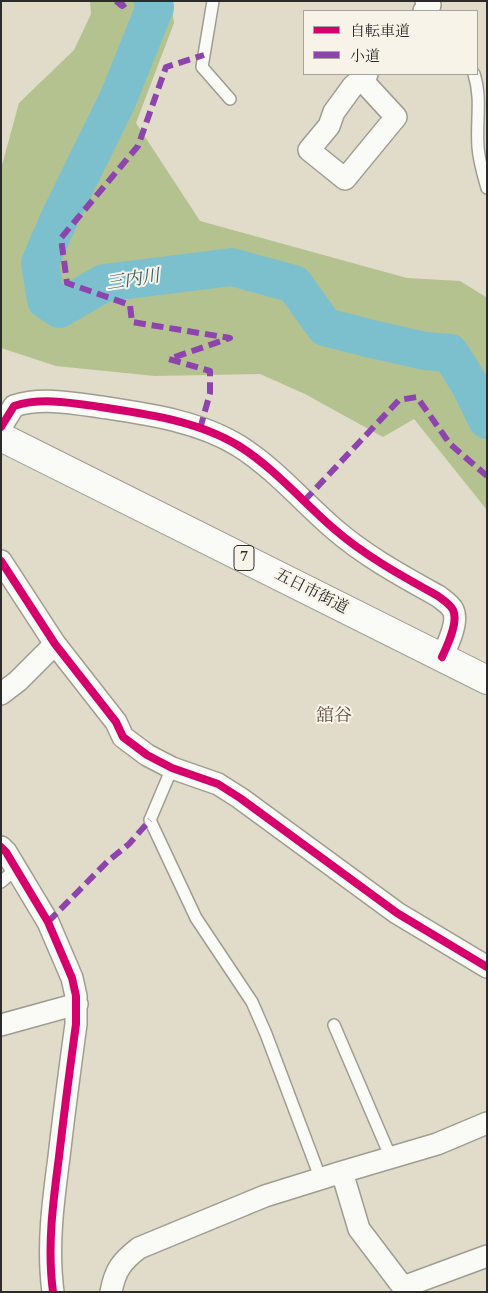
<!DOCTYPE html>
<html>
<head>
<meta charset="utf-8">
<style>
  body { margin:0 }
  #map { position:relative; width:488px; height:1293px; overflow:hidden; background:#e1dbc9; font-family:Cardo,"Noto Serif JP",serif }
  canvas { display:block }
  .frame { position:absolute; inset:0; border:2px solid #2b2b2b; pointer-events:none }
  .legend { position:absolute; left:303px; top:10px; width:175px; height:65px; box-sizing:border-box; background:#f7f3e8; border:1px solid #a5a39c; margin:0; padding:6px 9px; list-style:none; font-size:15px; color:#2b2b2b }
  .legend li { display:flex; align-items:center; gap:10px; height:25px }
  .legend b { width:25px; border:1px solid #a5a39c }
</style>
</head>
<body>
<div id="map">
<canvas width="488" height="1293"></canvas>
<div class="frame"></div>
<ul class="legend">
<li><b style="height:6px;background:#d6006c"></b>自転車道</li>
<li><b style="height:6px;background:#8e44ad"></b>小道</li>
</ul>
</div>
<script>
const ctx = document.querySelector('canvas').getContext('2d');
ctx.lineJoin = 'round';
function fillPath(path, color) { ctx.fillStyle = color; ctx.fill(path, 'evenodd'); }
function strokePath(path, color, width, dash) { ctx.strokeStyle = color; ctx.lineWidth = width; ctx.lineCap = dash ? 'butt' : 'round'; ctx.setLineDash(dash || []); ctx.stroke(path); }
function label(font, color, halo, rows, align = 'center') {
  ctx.font = font + ' Cardo,"Noto Serif JP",serif'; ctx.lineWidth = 4; ctx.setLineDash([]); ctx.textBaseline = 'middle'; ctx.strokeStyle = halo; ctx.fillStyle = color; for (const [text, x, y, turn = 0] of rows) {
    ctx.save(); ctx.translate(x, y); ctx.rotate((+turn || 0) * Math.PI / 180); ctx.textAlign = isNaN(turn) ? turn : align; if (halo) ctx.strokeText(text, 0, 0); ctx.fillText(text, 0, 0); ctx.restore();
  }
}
fillPath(new Path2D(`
  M 90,1 L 171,1 L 174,23 L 136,123 L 200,221 L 407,278 L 460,281 L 486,297 L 487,510 L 414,419 L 383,437 L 305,394 L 260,374 L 155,376 L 56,366 L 1,348 L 1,169 L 19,103 L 74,50 L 91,14 Z`), '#b4c28f');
strokePath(new Path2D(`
  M 153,1 L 155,7 L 118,99 L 59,219 L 40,263 L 46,300 L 59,309 L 104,283 L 232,267 L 294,284 L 325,327 L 372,339 L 425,351 L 450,353 L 470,385 L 487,420`), '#7cc0ce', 38);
const service = new Path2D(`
  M 213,1 L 202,67 L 230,99
  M 474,74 C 482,99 476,121 478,147 C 479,161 483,174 487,188
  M 172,768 L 150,820 L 196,918 L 252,1002 L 266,1034 L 320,1177
  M 1,882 L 16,869
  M 334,1025 L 391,1158`);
const minor = new Path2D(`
  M 424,11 L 430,5 L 426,1
  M 361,79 L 396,117 L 345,179 L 309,150 L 329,126 L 334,112 L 353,86 L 367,74
  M 1,427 L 14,406 C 41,397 73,403 101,407 C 147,414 199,421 239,446 C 274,468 302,501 333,528 C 365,556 402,576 438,596 C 443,600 450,604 453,610 C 459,622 447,646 442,657
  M 1,561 L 55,644 L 116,722 L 123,737 L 147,755 L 172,768 L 218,784 L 240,798 L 397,913 L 487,967
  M 1,694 L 18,681 L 55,644
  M 1,847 L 6,852 L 48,922 L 72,978 L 76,996 L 76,1024 C 70,1068 64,1113 59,1157 C 53,1202 47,1247 53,1292
  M 1,1025 L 77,1004
  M 342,1172 L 437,1144 L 487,1123
  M 403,1287 L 487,1256
  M 111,1292 C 115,1270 122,1261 139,1248 L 265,1196 L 342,1172 L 359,1229 L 403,1287 L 404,1292`);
const primary = new Path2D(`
  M 1,437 L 487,680`);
strokePath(service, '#9f9c91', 14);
strokePath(minor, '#9f9c91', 24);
strokePath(primary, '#9f9c91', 30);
strokePath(service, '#fafaf7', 11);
strokePath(minor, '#fafaf7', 21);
strokePath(primary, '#fafaf7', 28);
strokePath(new Path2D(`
  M 116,1 L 122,6 L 129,1
  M 200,429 L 210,393 L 210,371 L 169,359 L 230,338 L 132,322 L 130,305 L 67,283 L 61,238 L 138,146 L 166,67 L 204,55
  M 304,501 L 399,400 L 417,397 L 450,444 L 487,476
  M 48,922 L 107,862 L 129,844 L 150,820`), '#8e44ad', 6, [12, 6]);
strokePath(new Path2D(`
  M 1,427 L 14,406 C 41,397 73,403 101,407 C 147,414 199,421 239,446 C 274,468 302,501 333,528 C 365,556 402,576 438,596 C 443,600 450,604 453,610 C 459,622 447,646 442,657
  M 1,561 L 55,644 L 116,722 L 123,737 L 147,755 L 172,768 L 218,784 L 240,798 L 397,913 L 487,967
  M 1,847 L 6,852 L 48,922 L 72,978 L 76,996 L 76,1024 C 70,1068 64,1113 59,1157 C 53,1202 47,1247 53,1292`), '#d6006c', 8);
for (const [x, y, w] of [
  [244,558,20]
]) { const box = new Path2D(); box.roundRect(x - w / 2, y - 12.5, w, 25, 4); ctx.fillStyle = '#f7f3e8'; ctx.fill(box); strokePath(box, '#2b2b2b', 1); }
label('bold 15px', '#2b2b2b', null, [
  ["7",244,558]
]);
label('16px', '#2b2b2b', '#f7f3e8', [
  ["五日市街道",311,592,27]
]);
label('italic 18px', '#385b65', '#f7f3e8', [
  ["三内川",133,281,-9]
]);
label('18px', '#665244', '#f7f3e8', [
  ["舘谷",334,717]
]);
</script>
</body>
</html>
